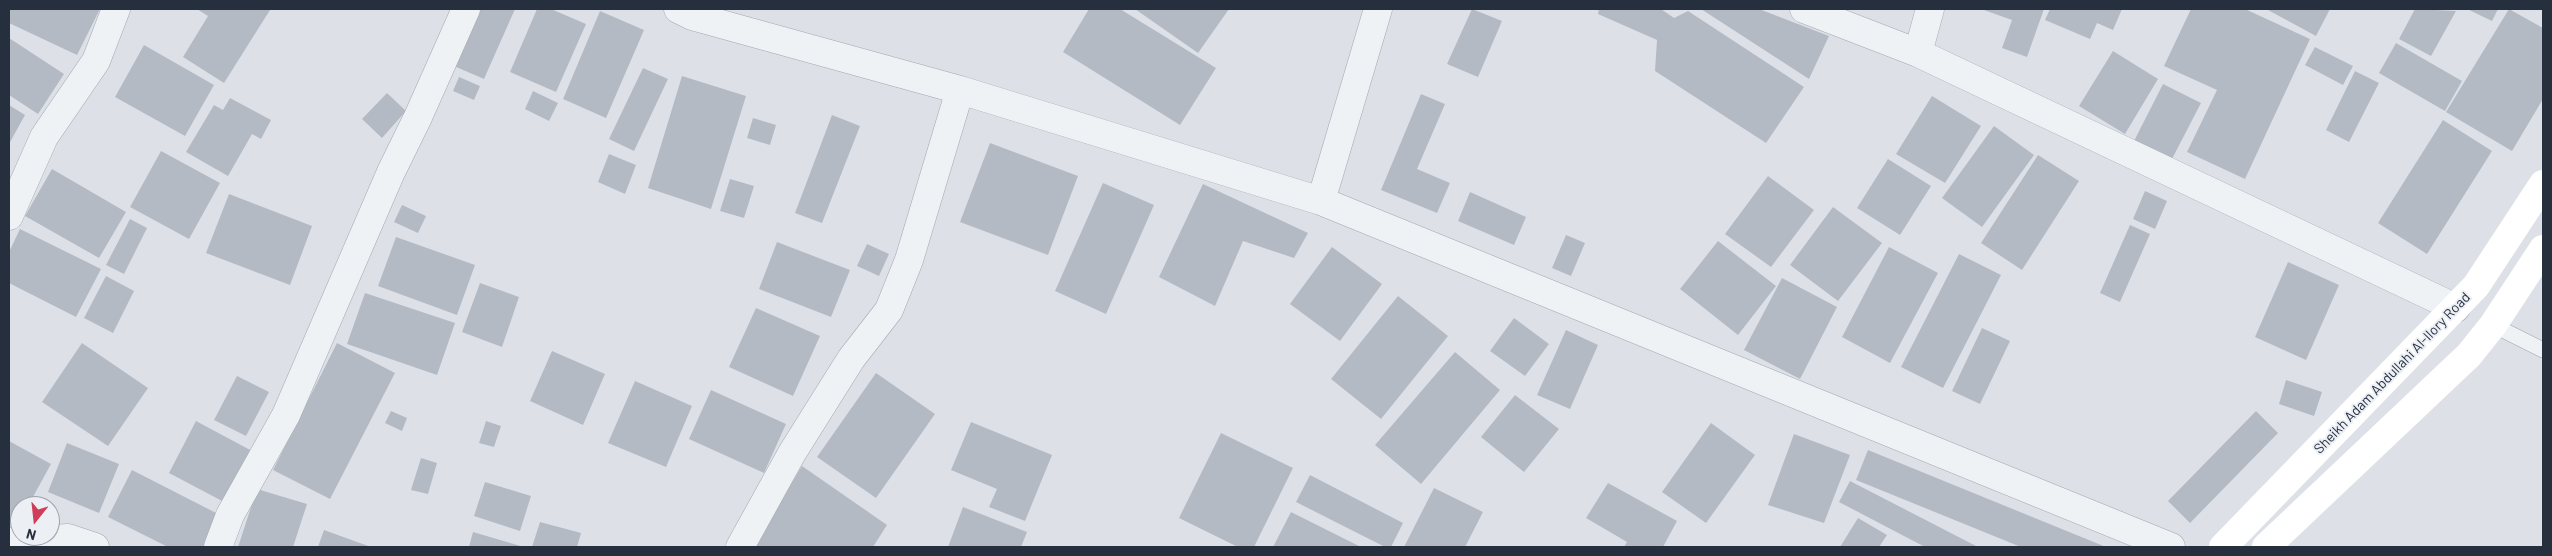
<!DOCTYPE html>
<html>
<head>
<meta charset="utf-8">
<style>
  body { margin:0 }
  #map { position:relative; width:2552px; height:556px; overflow:hidden; background:#dde1e7; font-family:Barlow,sans-serif }
  canvas { display:block }
  .frame { position:absolute; inset:0; border:10px solid #262f3e; pointer-events:none }
  .north { position:absolute; left:10px; top:496px; width:50px; height:50px; box-sizing:border-box; background:#ecf0f5; border:1px solid #9da3ac; border-radius:50%; rotate:196deg; font-size:14px; font-weight:700; line-height:20px; text-align:center; color:#262f3e }
  .north::after { content:''; display:block; margin:auto; width:18px; height:22px; background:#d03d59; clip-path:polygon(50% 0,100% 100%,50% 72%,0 100%) }
</style>
</head>
<body>
<div id="map">
<canvas width="2552" height="556"></canvas>
<div class="frame"></div>
<div class="north">N</div>
</div>
<script>
const ctx = document.querySelector('canvas').getContext('2d');
ctx.lineJoin = 'round';
function fillPath(path, color) { ctx.fillStyle = color; ctx.fill(path, 'evenodd'); }
function strokePath(path, color, width, dash) { ctx.strokeStyle = color; ctx.lineWidth = width; ctx.lineCap = dash ? 'butt' : 'round'; ctx.setLineDash(dash || []); ctx.stroke(path); }
function label(font, color, halo, rows, align = 'center') {
  ctx.font = font + ' Barlow,sans-serif'; ctx.lineWidth = 4; ctx.setLineDash([]); ctx.textBaseline = 'middle'; ctx.strokeStyle = halo; ctx.fillStyle = color; for (const [text, x, y, turn = 0] of rows) {
    ctx.save(); ctx.translate(x, y); ctx.rotate((+turn || 0) * Math.PI / 180); ctx.textAlign = isNaN(turn) ? turn : align; if (halo) ctx.strokeText(text, 0, 0); ctx.fillText(text, 0, 0); ctx.restore();
  }
}
fillPath(new Path2D(`
  M 9,9 L 100,9 L 77,55 L 9,23 Z
  M 197,9 L 270,10 L 224,83 L 183,57 L 208,16 Z
  M 479,9 L 515,9 L 484,79 L 454,66 Z
  M 537,9 L 551,9 L 586,24 L 556,92 L 510,72 Z
  M 1089,9 L 1120,9 L 1216,68 L 1180,125 L 1063,52 Z
  M 1135,9 L 1229,9 L 1198,53 Z
  M 1472,9 L 1502,21 L 1478,77 L 1447,64 Z
  M 1599,9 L 1661,9 L 1674,18 L 1688,11 L 1804,87 L 1766,143 L 1655,71 L 1657,40 L 1598,14 Z
  M 1701,9 L 1759,9 L 1829,36 L 1809,79 Z
  M 1981,9 L 2044,9 L 2027,57 L 2002,48 L 2012,20 Z
  M 2050,9 L 2122,9 L 2113,30 L 2097,23 L 2090,39 L 2045,20 Z
  M 2191,9 L 2245,9 L 2310,39 L 2245,179 L 2187,152 L 2217,90 L 2164,66 Z
  M 2268,9 L 2330,9 L 2316,36 L 2268,10 Z
  M 2415,9 L 2456,11 L 2431,56 L 2399,39 Z
  M 2467,9 L 2498,9 L 2492,21 Z
  M 2509,9 L 2543,28 L 2543,99 L 2512,151 L 2446,112 Z
  M 600,11 L 644,30 L 606,118 L 563,99 Z
  M 9,38 L 64,74 L 38,114 L 9,95 Z
  M 2396,43 L 2462,81 L 2445,111 L 2379,73 Z
  M 144,45 L 214,85 L 185,136 L 115,97 Z
  M 2315,47 L 2353,66 L 2343,85 L 2305,65 Z
  M 2113,51 L 2158,79 L 2125,134 L 2079,106 Z
  M 643,68 L 668,79 L 634,151 L 609,139 Z
  M 2355,71 L 2379,83 L 2349,142 L 2326,130 Z
  M 682,76 L 746,96 L 711,209 L 648,188 Z
  M 459,77 L 480,86 L 474,100 L 453,91 Z
  M 2163,84 L 2201,103 L 2172,159 L 2134,141 Z
  M 533,91 L 558,103 L 549,121 L 525,109 Z
  M 387,93 L 406,111 L 382,138 L 362,119 Z
  M 1421,94 L 1445,104 L 1417,169 L 1450,183 L 1437,213 L 1381,190 Z
  M 1932,96 L 1981,126 L 1945,183 L 1896,154 Z
  M 230,98 L 271,120 L 261,139 L 252,134 L 228,176 L 186,152 L 214,105 L 223,110 Z
  M 9,105 L 25,115 L 9,144 Z
  M 832,115 L 860,126 L 822,223 L 795,213 Z
  M 753,118 L 776,125 L 770,145 L 747,138 Z
  M 2443,120 L 2492,151 L 2427,254 L 2378,223 Z
  M 1994,126 L 2034,155 L 1982,227 L 1942,198 Z
  M 990,143 L 1078,176 L 1048,255 L 960,222 Z
  M 161,151 L 220,183 L 189,239 L 130,207 Z
  M 609,154 L 636,165 L 625,194 L 598,182 Z
  M 2038,155 L 2079,181 L 2022,270 L 1981,243 Z
  M 1888,159 L 1931,186 L 1900,235 L 1857,208 Z
  M 52,169 L 126,212 L 99,258 L 25,216 Z
  M 1768,176 L 1814,210 L 1771,267 L 1725,234 Z
  M 730,179 L 754,186 L 744,218 L 720,211 Z
  M 1103,183 L 1154,205 L 1106,314 L 1055,291 Z
  M 1203,184 L 1308,233 L 1294,258 L 1243,241 L 1215,306 L 1159,277 Z
  M 2145,191 L 2167,201 L 2155,229 L 2133,219 Z
  M 1470,192 L 1526,217 L 1514,245 L 1458,221 Z
  M 229,194 L 312,226 L 290,285 L 206,253 Z
  M 402,205 L 426,216 L 418,233 L 394,222 Z
  M 1833,207 L 1882,243 L 1838,301 L 1790,265 Z
  M 130,219 L 147,228 L 124,274 L 106,265 Z
  M 2130,225 L 2150,234 L 2120,302 L 2100,293 Z
  M 20,229 L 101,269 L 76,317 L 9,283 L 9,252 Z
  M 1566,235 L 1585,243 L 1571,276 L 1552,268 Z
  M 396,237 L 475,265 L 457,315 L 378,286 Z
  M 1718,241 L 1776,286 L 1738,335 L 1680,289 Z
  M 777,242 L 850,270 L 831,317 L 759,289 Z
  M 867,244 L 889,254 L 879,276 L 857,266 Z
  M 1332,247 L 1382,284 L 1340,341 L 1290,304 Z
  M 1889,247 L 1938,273 L 1890,363 L 1842,337 Z
  M 1959,254 L 2001,275 L 1943,388 L 1901,367 Z
  M 2288,262 L 2339,285 L 2306,360 L 2255,337 Z
  M 106,276 L 134,291 L 113,333 L 84,318 Z
  M 1782,278 L 1837,307 L 1800,379 L 1744,350 Z
  M 480,283 L 519,297 L 502,347 L 462,332 Z
  M 365,293 L 455,323 L 437,375 L 347,344 Z
  M 1398,296 L 1448,336 L 1381,419 L 1331,379 Z
  M 756,308 L 820,336 L 793,396 L 729,367 Z
  M 1514,318 L 1549,344 L 1525,376 L 1490,351 Z
  M 1982,328 L 2010,341 L 1980,404 L 1952,391 Z
  M 1566,330 L 1598,345 L 1570,409 L 1537,395 Z
  M 82,343 L 148,388 L 108,446 L 42,402 Z
  M 337,343 L 395,373 L 330,499 L 273,470 Z
  M 552,351 L 605,374 L 583,425 L 530,401 Z
  M 1455,352 L 1500,390 L 1421,484 L 1375,445 Z
  M 876,373 L 935,414 L 876,498 L 817,457 Z
  M 237,376 L 269,392 L 246,436 L 214,420 Z
  M 2286,380 L 2322,392 L 2314,416 L 2279,404 Z
  M 635,381 L 692,406 L 666,467 L 608,443 Z
  M 711,390 L 786,424 L 764,473 L 689,439 Z
  M 1515,395 L 1559,429 L 1524,472 L 1481,437 Z
  M 391,411 L 407,418 L 402,431 L 385,423 Z
  M 2256,411 L 2278,433 L 2190,523 L 2168,501 Z
  M 196,421 L 252,451 L 224,502 L 169,473 Z
  M 486,421 L 501,426 L 494,447 L 479,443 Z
  M 971,422 L 1052,455 L 1025,521 L 989,507 L 997,489 L 951,470 Z
  M 1711,423 L 1755,455 L 1706,523 L 1662,492 Z
  M 1221,433 L 1293,468 L 1254,547 L 1238,547 L 1179,518 Z
  M 1794,434 L 1850,455 L 1824,523 L 1768,505 Z
  M 9,441 L 51,464 L 28,506 L 20,506 L 18,525 L 9,520 Z
  M 67,443 L 119,464 L 99,513 L 48,492 Z
  M 1868,450 L 2106,547 L 2021,547 L 1856,480 Z
  M 421,458 L 437,463 L 428,494 L 411,490 Z
  M 802,466 L 887,525 L 873,547 L 752,547 Z
  M 132,470 L 220,515 L 203,547 L 168,547 L 108,517 Z
  M 1310,475 L 1403,523 L 1391,547 L 1385,547 L 1296,502 Z
  M 1850,481 L 1978,547 L 1925,547 L 1839,502 Z
  M 485,482 L 531,496 L 520,531 L 474,516 Z
  M 1608,483 L 1677,521 L 1663,547 L 1624,547 L 1627,542 L 1586,518 Z
  M 1434,488 L 1483,512 L 1465,547 L 1404,547 Z
  M 257,489 L 307,504 L 293,547 L 238,547 Z
  M 963,507 L 1027,532 L 1021,547 L 948,547 Z
  M 1291,512 L 1361,547 L 1273,547 Z
  M 1858,518 L 1887,535 L 1879,547 L 1840,547 Z
  M 540,522 L 581,533 L 577,547 L 532,547 Z
  M 324,530 L 371,547 L 318,547 Z
  M 473,532 L 524,547 L 469,547 Z`), '#b4bac4');
const lane = new Path2D(`
  M 2493,325 L 2543,350`);
const street = new Path2D(`
  M 678,9 L 692,16 L 960,90 L 1321,201 L 2171,547
  M 1804,9 L 1918,53
  M 1930,9 L 1918,53 L 2456,308
  M 1321,201 L 1378,9
  M 9,216 L 44,137 L 96,61 L 116,9
  M 9,542 L 68,538 L 95,547
  M 218,547 L 230,515 L 286,415 L 391,172 L 418,117 L 466,9
  M 740,547 L 792,453 L 851,359 L 889,310 L 909,260 L 960,90`);
strokePath(lane, '#a2a8b1', 16);
strokePath(street, '#a2a8b1', 29);
strokePath(lane, '#eff2f5', 15);
strokePath(street, '#eff2f5', 28);
strokePath(new Path2D(`
  M 2223,547 L 2476,286 L 2543,184
  M 2266,547 L 2469,355 L 2493,325 L 2543,249`), '#fff', 28);
label('14px', '#262f3e', '#ecf0f5', [
  ["Sheikh Adam Abdullahi Al-Ilory Road",2392,373,-46]
]);
</script>
</body>
</html>
